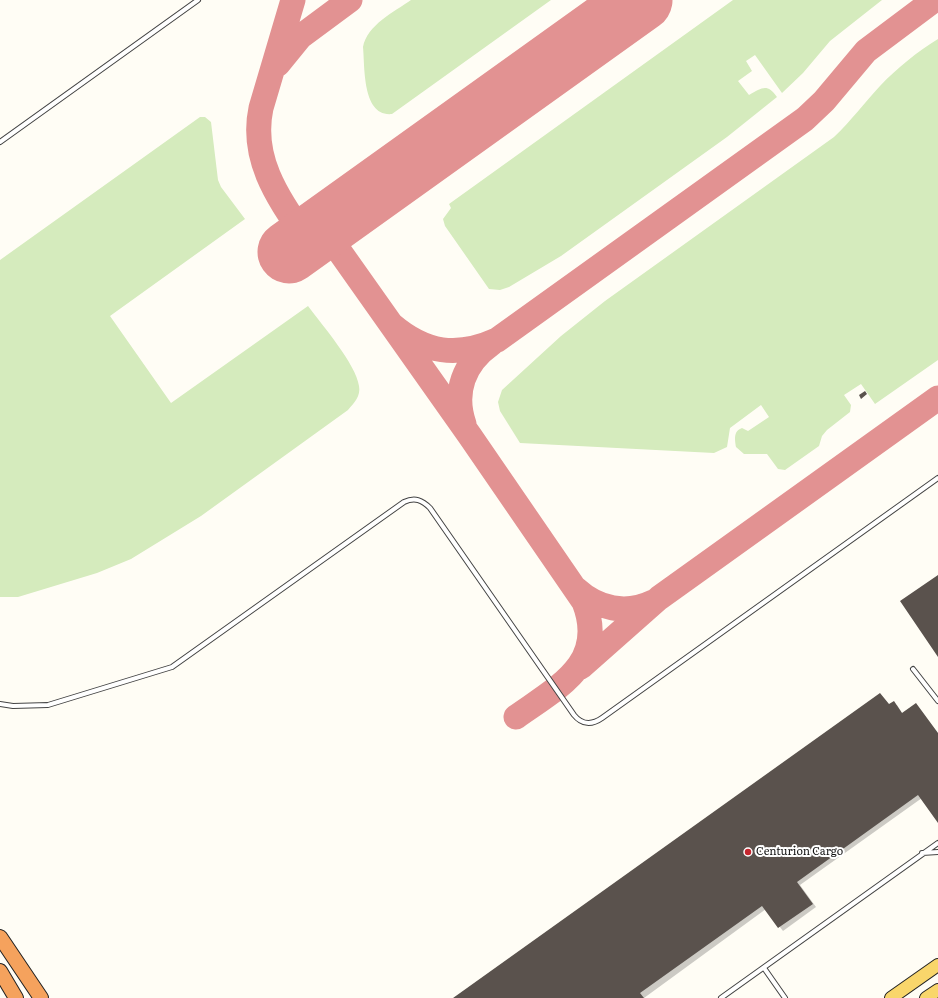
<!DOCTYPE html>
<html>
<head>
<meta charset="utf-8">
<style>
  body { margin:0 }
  canvas { display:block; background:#fffdf5 }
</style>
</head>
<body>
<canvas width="938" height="998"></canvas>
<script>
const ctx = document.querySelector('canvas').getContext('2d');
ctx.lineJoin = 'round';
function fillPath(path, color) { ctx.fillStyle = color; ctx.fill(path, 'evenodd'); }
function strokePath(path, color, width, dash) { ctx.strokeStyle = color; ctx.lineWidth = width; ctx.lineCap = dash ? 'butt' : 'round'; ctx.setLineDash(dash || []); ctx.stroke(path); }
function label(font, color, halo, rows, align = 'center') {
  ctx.font = font + ' Literata,serif'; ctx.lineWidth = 4; ctx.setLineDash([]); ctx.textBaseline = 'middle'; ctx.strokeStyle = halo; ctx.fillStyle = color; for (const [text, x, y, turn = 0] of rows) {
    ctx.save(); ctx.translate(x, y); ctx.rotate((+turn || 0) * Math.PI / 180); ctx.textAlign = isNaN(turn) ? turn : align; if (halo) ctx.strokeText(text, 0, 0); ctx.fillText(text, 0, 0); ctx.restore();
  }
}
fillPath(new Path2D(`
  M 411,0 L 551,0 L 392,114 C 362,117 365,67 363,47 C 367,25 394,12 411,0 Z
  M 733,0 L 882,0 L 830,41 L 803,73 L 782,93 L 755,55 L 746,61 L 752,71 L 738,81 L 749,95 C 762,88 767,83 777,97 L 727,137 L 561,256 L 509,287 L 500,290 L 489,289 L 445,226 L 443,219 L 451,208 L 449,204 Z
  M 938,39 L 938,360 L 875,404 L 861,384 L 844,395 L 851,405 L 850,412 L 827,430 L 822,436 L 819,446 L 785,470 L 778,469 L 767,454 L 744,454 L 736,447 C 735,440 733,431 742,428 L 748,431 L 769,417 L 761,405 L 730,428 L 727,447 L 714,453 L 520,443 L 500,411 L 498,402 L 502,390 L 561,336 L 605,301 L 834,137 C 851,121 864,103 880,86 C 897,68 917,52 938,39 Z
  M 200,117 L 205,117 L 211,122 L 218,180 L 221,187 L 245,219 L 110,316 L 171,403 L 308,306 C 322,325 356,364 359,386 C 361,396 354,403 348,410 L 201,516 L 131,559 L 97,573 L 18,597 L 0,597 L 0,260 Z`), '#d5ebbd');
fillPath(new Path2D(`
  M 880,694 L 889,705 L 897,705 L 902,713 L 916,704 L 938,734 L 938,821 L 922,798 L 800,885 L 816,907 L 783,931 L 766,909 L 644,998 L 454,998 Z`), '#0003');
strokePath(new Path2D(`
  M 293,0 L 261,108 C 250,160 279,199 307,240
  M 278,64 L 300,37 L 350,0
  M 323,228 L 470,436 L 584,602 C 608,663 558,687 516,717
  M 392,325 C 425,353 457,358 497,340 L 805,119 L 824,101 L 866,51 L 934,0
  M 464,424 C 453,392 464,363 491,344
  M 576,589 C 598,609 626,615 653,602
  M 581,667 L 659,598 L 938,398`), '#e29292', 25);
strokePath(new Path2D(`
  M 289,252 L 641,0`), '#e29292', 63);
fillPath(new Path2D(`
  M 865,391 L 867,394 L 861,399 L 859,395 Z
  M 938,575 L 938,657 L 900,601 Z
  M 880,693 L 889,704 L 894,701 L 902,713 L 916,703 L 938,733 L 938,823 L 918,795 L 797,882 L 813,904 L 778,928 L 762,906 L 640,993 L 644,998 L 453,998 Z`), '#5a524d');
const lane = new Path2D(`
  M 0,142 L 198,0
  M 913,669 L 938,701
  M 0,704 L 13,706 L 48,705 L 172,667 L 404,502 C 415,497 422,500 430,508 L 574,715 C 582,725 592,725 602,718 L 938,478
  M 922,853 L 938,852
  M 764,968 L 785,998
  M 721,998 L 938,843`);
const primary = new Path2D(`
  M 891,998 L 938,965
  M 926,998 L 938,990`);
const highway = new Path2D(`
  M 0,937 L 41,998
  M 0,971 L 16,998`);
strokePath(lane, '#444', 6);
strokePath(primary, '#222', 14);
strokePath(highway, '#222', 16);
strokePath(lane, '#fff', 4);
strokePath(primary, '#f9d66b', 12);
strokePath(highway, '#f5a25d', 14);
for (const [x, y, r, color] of [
  [748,852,4,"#c4262e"]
]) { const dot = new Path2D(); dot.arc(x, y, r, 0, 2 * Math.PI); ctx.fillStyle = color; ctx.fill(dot); strokePath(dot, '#fff', 1.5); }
label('11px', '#111', '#fff', [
  ["Centurion Cargo",756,852]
], 'left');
</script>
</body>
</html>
